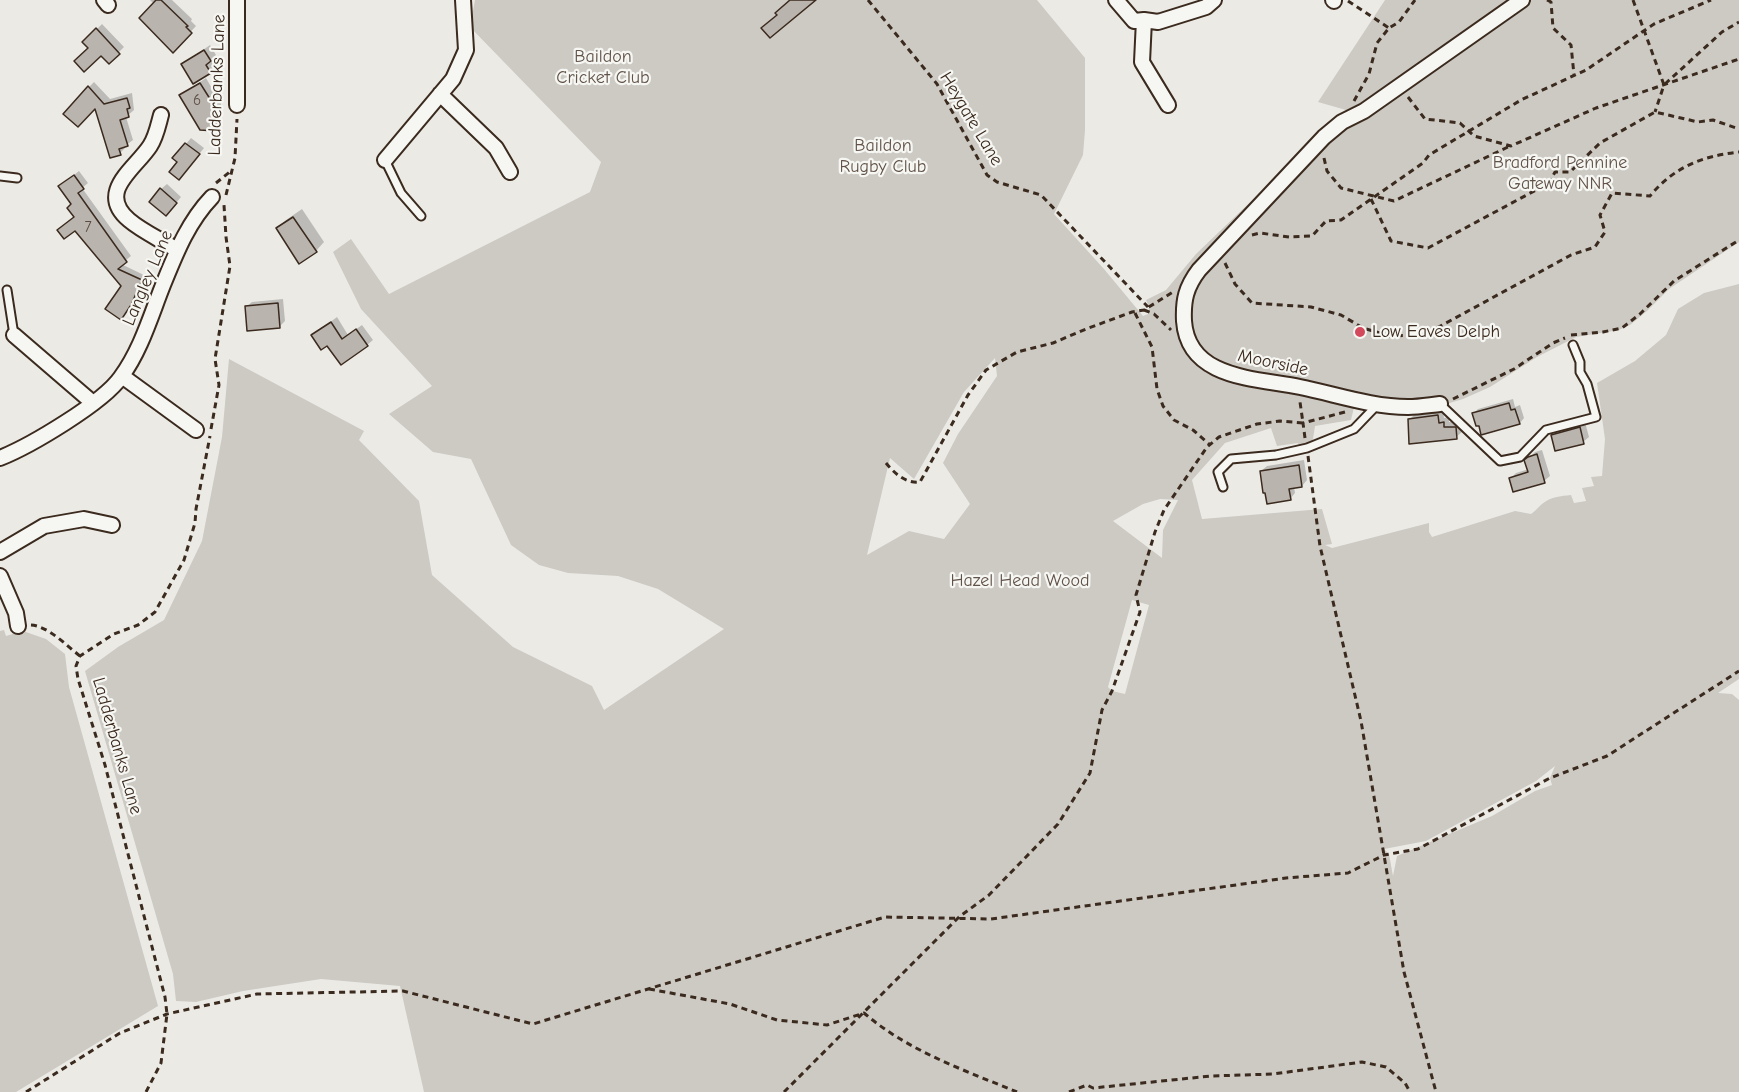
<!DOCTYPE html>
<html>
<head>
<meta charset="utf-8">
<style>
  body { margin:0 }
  canvas { display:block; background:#ebeae5 }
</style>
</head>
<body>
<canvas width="1739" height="1092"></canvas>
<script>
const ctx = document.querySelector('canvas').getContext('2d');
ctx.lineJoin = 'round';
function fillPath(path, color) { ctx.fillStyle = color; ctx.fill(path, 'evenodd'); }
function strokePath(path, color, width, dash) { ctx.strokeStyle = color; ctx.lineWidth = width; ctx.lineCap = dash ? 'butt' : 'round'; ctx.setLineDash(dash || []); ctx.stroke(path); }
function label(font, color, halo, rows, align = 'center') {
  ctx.font = font + ' "Comic Neue",sans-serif'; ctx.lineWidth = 4.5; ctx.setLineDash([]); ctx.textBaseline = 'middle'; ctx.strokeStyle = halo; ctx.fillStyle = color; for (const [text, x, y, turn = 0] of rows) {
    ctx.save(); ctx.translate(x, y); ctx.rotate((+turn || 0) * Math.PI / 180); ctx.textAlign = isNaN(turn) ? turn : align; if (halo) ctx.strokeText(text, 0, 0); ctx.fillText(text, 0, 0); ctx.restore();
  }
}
fillPath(new Path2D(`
  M 475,0 L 1037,0 L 1085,58 L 1085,130 L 1083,155 L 1054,214 L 1104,269 L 1143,316 L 1148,314 L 1149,307 L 1146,300 L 1166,290 L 1196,254 L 1291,163 L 1531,0 L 1739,0 L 1739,242 L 1669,289 L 1647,311 L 1630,325 L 1619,330 L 1576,337 L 1537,357 L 1490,387 L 1463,399 L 1433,408 L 1355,403 L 1351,420 L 1315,426 L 1312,445 L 1299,447 L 1298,443 L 1277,446 L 1271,428 L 1225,443 L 1192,480 L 1202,519 L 1322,509 L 1332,544 L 1325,545 L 1332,548 L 1429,523 L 1429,532 L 1432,537 L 1515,511 L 1531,514 C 1536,511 1538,507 1542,504 C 1550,497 1561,496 1571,495 L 1574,503 L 1586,501 L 1582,488 L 1594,486 L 1591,477 L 1602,476 L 1605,439 L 1597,383 L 1635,361 L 1666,335 L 1678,309 L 1704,293 L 1739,284 L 1739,679 L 1718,693 L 1732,694 L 1739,700 L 1739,1092 L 424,1092 L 400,986 L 321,979 L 243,991 L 196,1002 L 176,1001 L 173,974 L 85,671 L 118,647 L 164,620 L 202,541 L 222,437 L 229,359 L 364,431 L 359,440 L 419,501 L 432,575 L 513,647 L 592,686 L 604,710 L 724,629 L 658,589 L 618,576 L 568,573 L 539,565 L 511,545 L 471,459 L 433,452 L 389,414 L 432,386 L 361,309 L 333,252 L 351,239 L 389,294 L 590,192 L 601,162 L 470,27 ZM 995,358 L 997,376 L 958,434 L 943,463 L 970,504 L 944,539 L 909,531 L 867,555 L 890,458 L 914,479 L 964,392 ZM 1160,499 L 1178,500 L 1163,530 L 1162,558 L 1113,521 L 1143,504 ZM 1132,600 L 1149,605 L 1125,694 L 1112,691 L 1108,687 ZM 1555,766 L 1550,778 L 1552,785 L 1535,791 L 1492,816 L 1397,856 L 1393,876 L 1389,854 L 1384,849 L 1426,841 L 1536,781 Z
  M 1385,0 L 1517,0 L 1353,112 L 1318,102 Z
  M 4,630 L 6,636 L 23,631 L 46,639 L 65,654 L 69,687 L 158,1006 L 16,1092 L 0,1092 L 0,631 Z`), '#cdcac4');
fillPath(new Path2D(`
  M 150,0 L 172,0 L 192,19 L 191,21 L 196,26 L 173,51 L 154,4 Z
  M 102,24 L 124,47 L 109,62 L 84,42 Z
  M 210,45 L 216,55 L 211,59 L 216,67 L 194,82 L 183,64 Z
  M 206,78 L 221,104 L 220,124 L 214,130 L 181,95 Z
  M 94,82 L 110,99 L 132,93 L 134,110 L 126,117 L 133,140 L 125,146 L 125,148 L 120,153 L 89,87 Z
  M 191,138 L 204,148 L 184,173 L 179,162 L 174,158 Z
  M 79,171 L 88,183 L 82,188 L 131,256 L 121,264 L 146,276 L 136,299 L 125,313 L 123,286 L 75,216 L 65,182 Z
  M 167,184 L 181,197 L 171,209 L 161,189 Z
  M 302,209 L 324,242 L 316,251 L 278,228 L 286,220 Z
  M 283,299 L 285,321 L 280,326 L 246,307 L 252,302 Z
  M 337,317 L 348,335 L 362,325 L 373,340 L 367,345 L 313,335 Z
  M 1513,399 L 1515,407 L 1520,405 L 1524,418 L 1520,423 L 1482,433 L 1474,413 L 1478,409 Z
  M 1443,410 L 1444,418 L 1449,417 L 1449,422 L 1461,422 L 1462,432 L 1456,437 L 1409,420 L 1415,414 Z
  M 1585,422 L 1589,437 L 1583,442 L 1552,435 L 1558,430 Z
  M 1542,450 L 1550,476 L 1544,481 L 1511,478 L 1516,473 L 1529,469 L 1526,461 L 1535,452 Z
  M 1304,460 L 1307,480 L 1302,486 L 1294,487 L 1295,493 L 1290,499 L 1267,491 L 1261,471 L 1267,466 Z`), '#0003');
const building = new Path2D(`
  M 156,0 L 161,0 L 188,26 L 186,27 L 192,33 L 173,53 L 139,18 Z
  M 790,0 L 816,0 L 770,38 L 761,28 L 777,15 L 775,13 Z
  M 96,28 L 120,54 L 109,64 L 101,56 L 84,72 L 74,61 L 88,48 L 82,42 Z
  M 204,50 L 211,61 L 206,65 L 211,73 L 193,84 L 181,64 Z
  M 200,83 L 217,110 L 215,131 L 200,130 L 179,95 Z
  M 88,86 L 104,104 L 127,98 L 130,108 L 127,109 L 129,117 L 120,120 L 128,146 L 119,149 L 121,155 L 110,158 L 95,109 L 78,127 L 63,114 Z
  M 185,143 L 200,154 L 179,180 L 169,172 L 177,162 L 172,158 Z
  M 74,175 L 84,189 L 78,193 L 127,262 L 118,269 L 142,280 L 131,305 L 121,320 L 105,309 L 121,286 L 75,231 L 64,239 L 57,230 L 74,217 L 67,208 L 71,204 L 58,186 Z
  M 160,188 L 177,203 L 166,216 L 149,202 Z
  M 293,217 L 317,252 L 299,264 L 276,228 Z
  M 278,303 L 280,328 L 247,331 L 245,306 Z
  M 331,322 L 342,339 L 356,329 L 368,346 L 341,365 L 327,346 L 321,350 L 311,335 Z
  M 1509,403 L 1511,410 L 1515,409 L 1520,424 L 1481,435 L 1479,426 L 1476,426 L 1472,413 Z
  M 1438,415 L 1439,423 L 1444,422 L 1444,427 L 1456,427 L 1457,439 L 1409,444 L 1408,419 Z
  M 1580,427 L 1584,444 L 1555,451 L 1551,435 Z
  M 1537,454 L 1545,483 L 1513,492 L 1509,478 L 1528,472 L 1524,460 L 1528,457 Z
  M 1299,465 L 1302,487 L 1289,489 L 1291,500 L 1267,504 L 1265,493 L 1263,493 L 1260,471 Z`);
fillPath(building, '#bab4ae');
strokePath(building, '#3b2a1e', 1.5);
const service = new Path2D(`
  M 385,160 L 401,193 L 421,216
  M 0,176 L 17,178
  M 7,290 L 14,335
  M 1440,404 L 1500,461 L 1520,457 L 1546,430 L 1596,417 L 1587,384 L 1580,372 L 1580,362 L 1573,345
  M 1223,487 L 1218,472 L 1231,459 L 1276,455 L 1307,448 L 1354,429 L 1378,404`);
const minor = new Path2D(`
  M 104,0 L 108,5
  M 1116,0 L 1134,21 L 1144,20 L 1158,22 L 1206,7 L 1214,0
  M 1333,0 L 1334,1
  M 1144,20 L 1142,62 L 1168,105
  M 440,94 L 496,148 L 510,172
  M 237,105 L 237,0
  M 161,115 C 158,126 156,137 150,146 C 135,169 96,192 129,220 C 143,232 162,240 177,250
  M 385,160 L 453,79 L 466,50 L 463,0
  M 14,335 L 93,403
  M 122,376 L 196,430
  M 1440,404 C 1430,405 1419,407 1408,407 C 1372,407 1335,394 1300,387 C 1258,378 1188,380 1184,321 C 1183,300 1186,287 1199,270 L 1324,137 L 1342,122 L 1364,111 L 1522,0
  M 0,458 C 30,446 103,403 121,377 C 141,350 151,315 163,285 C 176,253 188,222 212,197
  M 0,552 L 44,526 L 84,519 L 112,525
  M 0,576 L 16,613 L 18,626`);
strokePath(service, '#3b2a1e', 11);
strokePath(minor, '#3b2a1e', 18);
strokePath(new Path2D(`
  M 868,0 L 937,84 L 987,175 L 997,182 L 1041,195 L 1148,307
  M 1547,0 L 1551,2 L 1553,28 L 1571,45 L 1574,75
  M 1633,0 L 1664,85 L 1655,112
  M 1348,1 L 1389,28
  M 1665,84 L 1722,32 L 1739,22
  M 1408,97 L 1425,119 L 1460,123 L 1474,136 L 1511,146 L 1596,108 L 1739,59
  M 1354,101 L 1369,74 L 1377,43 L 1389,28 L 1399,22 L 1415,0
  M 1324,158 L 1327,171 L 1341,188 L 1394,201 L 1510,146
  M 216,183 L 231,171
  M 226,195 L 235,158 L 237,119
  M 1371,199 L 1391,241 L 1428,248 L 1549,183 L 1555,172 L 1570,172 L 1600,143 L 1655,112 L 1698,122 L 1713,120 L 1739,129
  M 1252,235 L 1260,233 L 1289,237 L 1312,236 L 1326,221 L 1341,220 L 1423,163 L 1429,155 L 1521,100 L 1586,70 L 1654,24 L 1711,0
  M 1225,263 L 1235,284 L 1252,303 L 1311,307 L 1341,315 L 1363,328 L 1390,336 L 1424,335 L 1571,255 L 1595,247 L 1605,232 L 1600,215 L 1612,193 L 1650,196 C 1674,167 1702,156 1739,152
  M 1144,310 L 1154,314 L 1171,330
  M 1135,313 L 1152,347 L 1157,389 L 1163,406 L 1174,420 L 1193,430 L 1209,444
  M 1571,335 L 1603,332 L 1622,328 L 1640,314 L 1674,281 L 1739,240
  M 1453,399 L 1514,369 L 1553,343 L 1565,338
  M 211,429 L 219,385 L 215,359 L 230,266 L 226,237 L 224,205
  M 1305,438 L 1303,423 L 1345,412
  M 1308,456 L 1320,546 L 1361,721 L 1404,972 L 1436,1092
  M 886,463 C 894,473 906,484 920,482 L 968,395 L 986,370 L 1017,352 L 1053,343 L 1086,329 L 1132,312 L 1144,310 L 1173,292
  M 31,625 C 48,626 67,646 80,656
  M 649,989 L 730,1004 L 777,1020 L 827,1025 L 864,1013 C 908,1051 964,1070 1017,1092
  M 26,1092 L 120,1033 L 167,1014 L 257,994 L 403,991 L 533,1024 L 885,917 L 991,919 L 1286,878 L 1348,873 L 1384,855 L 1418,849 L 1550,778 L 1607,756 L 1739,671
  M 146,1092 L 161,1063 L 167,1014 L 165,997 L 105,765 L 78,679 L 76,666 L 80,656 L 114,634 L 138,625 L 155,612 L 184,560 L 195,523 L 196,509 L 210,436
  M 784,1092 L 959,917 L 989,895 L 1058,824 L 1090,773 L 1102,710 L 1112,691 L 1140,612 L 1136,595 L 1155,532 L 1164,510 L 1207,447 L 1219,437 L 1257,424 L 1280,421 L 1303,423 L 1300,402
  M 1069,1092 L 1087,1085 L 1093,1088 L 1211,1076 L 1273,1074 L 1362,1062 L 1386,1067 L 1405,1083 L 1410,1092`), '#3b2a1e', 3, [6, 4.5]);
strokePath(service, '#f6f6f2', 7);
strokePath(minor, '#f6f6f2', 14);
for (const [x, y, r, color] of [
  [1360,332,6,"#d1495b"]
]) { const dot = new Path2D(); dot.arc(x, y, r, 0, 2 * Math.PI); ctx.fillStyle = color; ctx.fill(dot); strokePath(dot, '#f6f6f2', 2); }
label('15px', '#5b4c42', null, [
  ["6",197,101],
  ["7",88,228]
]);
label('18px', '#605248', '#f6f6f2', [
  ["Baildon",603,57],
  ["Cricket Club",603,78],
  ["Baildon",883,146],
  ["Rugby Club",883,167],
  ["Bradford Pennine",1560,163],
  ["Gateway NNR",1560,184],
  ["Hazel Head Wood",1020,581]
]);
label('18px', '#3b2a1e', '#f6f6f2', [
  ["Ladderbanks Lane",217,85,-88],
  ["Heygate Lane",971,119,59],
  ["Langley Lane",148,278,-67],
  ["Moorside",1273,363,12],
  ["Ladderbanks Lane",117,746,74]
]);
label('18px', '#3b2a1e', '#f6f6f2', [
  ["Low Eaves Delph",1372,332]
], 'left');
</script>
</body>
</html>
